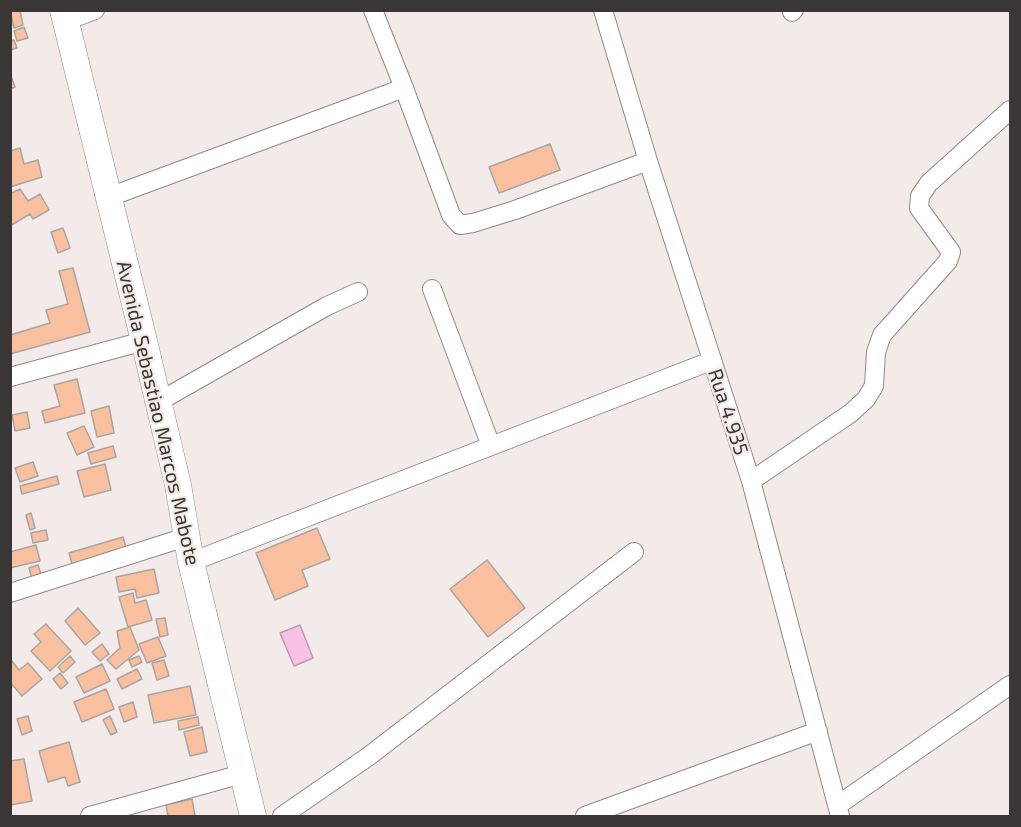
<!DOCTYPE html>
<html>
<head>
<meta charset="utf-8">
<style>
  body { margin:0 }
  #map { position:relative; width:1021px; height:827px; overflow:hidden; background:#f3ebea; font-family:"Exo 2",sans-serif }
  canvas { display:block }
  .frame { position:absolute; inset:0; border:12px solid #393635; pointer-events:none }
</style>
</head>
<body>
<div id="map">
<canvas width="1021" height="827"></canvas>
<div class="frame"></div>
</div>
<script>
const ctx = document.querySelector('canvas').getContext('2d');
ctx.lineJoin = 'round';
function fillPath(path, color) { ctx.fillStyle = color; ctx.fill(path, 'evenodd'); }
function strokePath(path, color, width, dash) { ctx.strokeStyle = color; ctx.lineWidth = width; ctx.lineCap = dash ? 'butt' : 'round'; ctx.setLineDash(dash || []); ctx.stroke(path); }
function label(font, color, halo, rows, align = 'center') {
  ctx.font = font + ' "Exo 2",sans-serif'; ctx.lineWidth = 4.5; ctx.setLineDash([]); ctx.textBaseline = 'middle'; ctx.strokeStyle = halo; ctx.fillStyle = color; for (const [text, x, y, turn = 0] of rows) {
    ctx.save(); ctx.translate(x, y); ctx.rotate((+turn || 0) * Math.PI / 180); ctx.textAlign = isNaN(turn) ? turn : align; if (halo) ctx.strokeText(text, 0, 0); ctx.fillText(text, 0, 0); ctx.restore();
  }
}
const water = new Path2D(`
  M 300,625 L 313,658 L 294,666 L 280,633 Z`);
fillPath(water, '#f8c2e6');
strokePath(water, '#bf98b1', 1.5);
const building = new Path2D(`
  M 10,10 L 20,10 L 23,25 L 14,28 Z
  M 24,27 L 28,38 L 17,41 L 14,31 Z
  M 14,40 L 17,48 L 10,50 L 10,41 Z
  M 10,73 L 15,87 L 10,89 Z
  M 550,144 L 560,170 L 499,193 L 489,167 Z
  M 20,148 L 24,164 L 38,160 L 42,177 L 10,187 L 10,151 Z
  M 20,189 L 28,201 L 40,194 L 49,210 L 33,219 L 30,214 L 10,226 L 10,194 Z
  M 63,228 L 70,248 L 58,253 L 51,232 Z
  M 73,268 L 90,332 L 10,354 L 10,335 L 50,323 L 46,310 L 68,304 L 59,271 Z
  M 77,379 L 85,413 L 45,423 L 42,411 L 60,406 L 54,385 Z
  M 109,406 L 114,433 L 97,437 L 91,411 Z
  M 27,412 L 30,428 L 15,431 L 12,415 Z
  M 84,426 L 94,447 L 77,455 L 67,433 Z
  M 113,446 L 116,457 L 91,464 L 88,453 Z
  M 33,462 L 38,476 L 20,482 L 15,468 Z
  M 105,464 L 111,490 L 84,497 L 77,471 Z
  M 57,476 L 59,484 L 22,494 L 20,486 Z
  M 31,513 L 35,528 L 30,530 L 26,515 Z
  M 317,528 L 330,559 L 302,570 L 308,586 L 275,600 L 256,553 Z
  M 46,530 L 48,540 L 33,543 L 31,533 Z
  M 123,537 L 127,551 L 73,567 L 69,553 Z
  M 36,545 L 40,561 L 10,568 L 10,552 Z
  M 487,560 L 525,608 L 488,637 L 450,589 Z
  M 38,565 L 42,577 L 32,579 L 29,568 Z
  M 154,569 L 159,593 L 137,598 L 135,589 L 119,592 L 116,577 Z
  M 133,593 L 135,603 L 146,600 L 152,620 L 128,627 L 119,597 Z
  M 78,608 L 100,633 L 85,645 L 65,621 Z
  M 165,618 L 168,635 L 160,637 L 156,619 Z
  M 46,624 L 71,651 L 50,671 L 31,651 L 41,642 L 34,634 Z
  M 130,627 L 139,650 L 116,669 L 107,660 L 120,648 L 117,631 Z
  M 158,637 L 166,656 L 147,663 L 139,644 Z
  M 102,644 L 109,654 L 100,661 L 92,652 Z
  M 70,656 L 75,662 L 63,673 L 58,667 Z
  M 139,656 L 142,662 L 132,667 L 129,660 Z
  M 164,660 L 169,676 L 157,680 L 152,663 Z
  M 12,661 L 19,670 L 28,663 L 42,679 L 22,696 L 10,682 L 10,662 Z
  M 102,664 L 110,681 L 84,693 L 76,677 Z
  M 137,669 L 142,679 L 122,689 L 117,679 Z
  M 60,673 L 68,683 L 61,689 L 53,679 Z
  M 190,686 L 196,715 L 154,723 L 148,695 Z
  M 106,689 L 114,709 L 82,722 L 74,702 Z
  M 133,702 L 137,717 L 124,722 L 119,707 Z
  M 28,716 L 32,731 L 22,735 L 17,719 Z
  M 110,716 L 117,732 L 111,735 L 103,720 Z
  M 198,717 L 199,725 L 179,730 L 178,721 Z
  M 202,727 L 207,752 L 190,756 L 184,732 Z
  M 69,742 L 80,782 L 68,786 L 65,777 L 48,782 L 39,751 Z
  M 24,759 L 32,801 L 10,805 L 10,761 Z
  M 192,799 L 195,816 L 168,816 L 166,805 Z`);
fillPath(building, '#f8c09f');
strokePath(building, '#aba5a2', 1.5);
const street = new Path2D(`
  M 373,10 L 404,88 L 451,215 L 460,225 L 473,223 L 515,210 L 648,161
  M 603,10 L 648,161 L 751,481 L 840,816
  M 792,12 L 794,10
  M 66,21 L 95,10
  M 109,197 L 404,88
  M 432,289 L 491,446
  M 10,377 L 144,341
  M 158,402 L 327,306 L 358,292
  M 751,481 L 851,413 L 866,399 L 874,386 L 876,352 L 882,335 L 948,261 L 951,252 L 919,208 L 920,196 L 929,183 L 1010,110
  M 191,562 L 711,361
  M 10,593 L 186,537
  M 838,805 L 1010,685
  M 90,816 L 242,774
  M 282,816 L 369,756 L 634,552
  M 585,816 L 818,731`);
const secondary = new Path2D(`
  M 63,10 L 144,341 L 178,485 L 191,562 L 253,816`);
strokePath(street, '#918988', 20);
strokePath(secondary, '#918988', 27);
strokePath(street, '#fff', 18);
strokePath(secondary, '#fff', 26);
label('20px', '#393635', '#f3ebea', [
  ["Rua 4.935",728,412,72],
  ["Avenida Sebastiao Marcos Mabote",158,413,77]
]);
</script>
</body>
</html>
